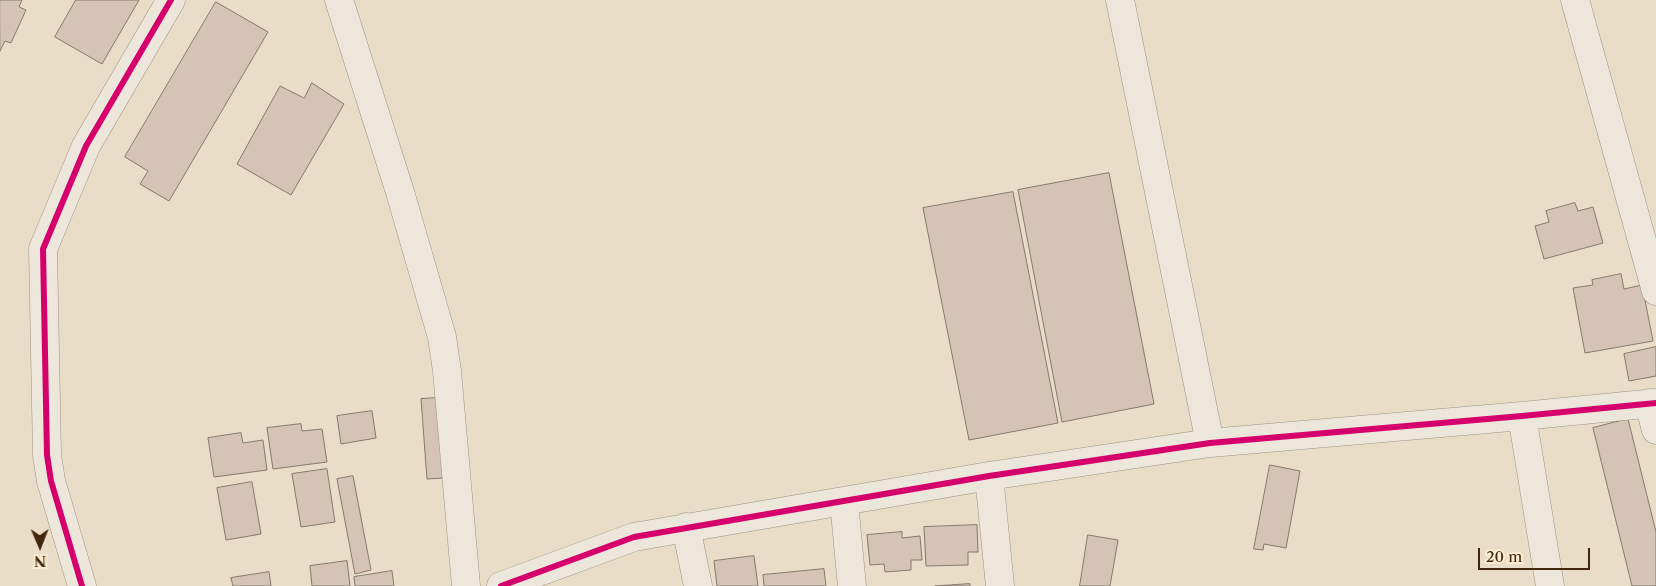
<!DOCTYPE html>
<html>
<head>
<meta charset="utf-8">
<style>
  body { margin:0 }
  #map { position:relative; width:1656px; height:586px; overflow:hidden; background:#e9ddc7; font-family:"Libre Caslon Text",serif }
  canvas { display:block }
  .north { position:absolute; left:15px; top:521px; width:50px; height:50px; -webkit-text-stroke:4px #faecd2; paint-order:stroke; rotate:179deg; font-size:14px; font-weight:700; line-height:20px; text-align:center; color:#40270e }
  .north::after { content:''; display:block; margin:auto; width:18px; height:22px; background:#40270e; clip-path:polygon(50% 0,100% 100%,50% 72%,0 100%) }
  .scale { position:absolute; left:1478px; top:548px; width:112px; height:22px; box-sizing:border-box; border:2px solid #40270e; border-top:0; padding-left:6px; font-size:15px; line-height:18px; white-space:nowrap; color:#40270e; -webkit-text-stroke:4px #faecd2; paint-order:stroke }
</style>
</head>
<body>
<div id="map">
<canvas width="1656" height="586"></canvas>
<div class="north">N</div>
<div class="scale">20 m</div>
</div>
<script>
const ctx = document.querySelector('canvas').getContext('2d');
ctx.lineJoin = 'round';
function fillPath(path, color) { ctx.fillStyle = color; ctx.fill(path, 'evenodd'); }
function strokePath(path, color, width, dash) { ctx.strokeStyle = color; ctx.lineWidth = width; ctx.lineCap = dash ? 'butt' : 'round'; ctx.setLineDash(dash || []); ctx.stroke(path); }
const building = new Path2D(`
  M 0,0 L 22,0 L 19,7 L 26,10 L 11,43 L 5,41 L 0,51 Z
  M 76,0 L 139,0 L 102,64 L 55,37 Z
  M 216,2 L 268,32 L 169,201 L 140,184 L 148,171 L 125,157 Z
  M 312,83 L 344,104 L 291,195 L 237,164 L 280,86 L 304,98 Z
  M 1109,173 L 1154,404 L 1062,422 L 1018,190 Z
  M 1013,192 L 1058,423 L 969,440 L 923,208 Z
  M 1575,203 L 1578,211 L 1593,207 L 1603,243 L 1544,259 L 1535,226 L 1549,222 L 1546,211 Z
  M 1621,274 L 1624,289 L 1642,285 L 1653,341 L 1585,353 L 1573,288 L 1593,285 L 1592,280 Z
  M 1656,347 L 1656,376 L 1629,381 L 1624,354 Z
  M 436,398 L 443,478 L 427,479 L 421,399 Z
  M 372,411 L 376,438 L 341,444 L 337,416 Z
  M 1628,419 L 1656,532 L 1656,586 L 1632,586 L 1593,428 Z
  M 301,424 L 302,431 L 322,429 L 327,462 L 273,469 L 267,428 Z
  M 241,433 L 243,443 L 263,440 L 267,470 L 214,477 L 208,438 Z
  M 1270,465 L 1300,471 L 1286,548 L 1264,544 L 1263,550 L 1254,549 Z
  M 327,469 L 335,522 L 301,527 L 292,474 Z
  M 353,476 L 371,570 L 355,574 L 337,479 Z
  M 252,482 L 261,534 L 226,540 L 217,488 Z
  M 977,525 L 978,552 L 968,552 L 968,565 L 926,566 L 924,527 Z
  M 902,532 L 902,538 L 920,536 L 922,560 L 911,560 L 911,570 L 885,572 L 884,564 L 870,565 L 867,535 Z
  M 1088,535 L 1118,540 L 1110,586 L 1080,586 Z
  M 754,556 L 758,586 L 717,586 L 714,561 Z
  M 347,561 L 350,586 L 312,586 L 310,566 Z
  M 824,569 L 826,586 L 764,586 L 763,575 Z
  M 392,571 L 394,586 L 355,586 L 354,577 Z
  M 269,572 L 271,586 L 233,586 L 231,578 Z
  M 970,584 L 970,586 L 935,586 Z`);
fillPath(building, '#d5c4b3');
strokePath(building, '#83796a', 1);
const minor = new Path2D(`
  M 339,0 L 400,192 L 442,337 L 447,371 L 466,586
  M 1120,0 L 1210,443
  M 1575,0 L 1656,291
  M 1649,403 L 1656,430
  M 1522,416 L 1550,586
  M 989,476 L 1000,586
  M 844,502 L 852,586
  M 686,527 L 698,586
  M 82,586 L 51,481 L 47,455 L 43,249 L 86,146 L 171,0
  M 501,586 L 634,537 L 989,476 L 1210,443 L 1522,416 L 1656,403`);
strokePath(minor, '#9c9282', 29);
strokePath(minor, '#ece6db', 28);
strokePath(new Path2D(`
  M 82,586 L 51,481 L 47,455 L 43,249 L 86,146 L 171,0
  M 501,586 L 634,537 L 989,476 L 1210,443 L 1522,416 L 1656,403`), '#d6006c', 6);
</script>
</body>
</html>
